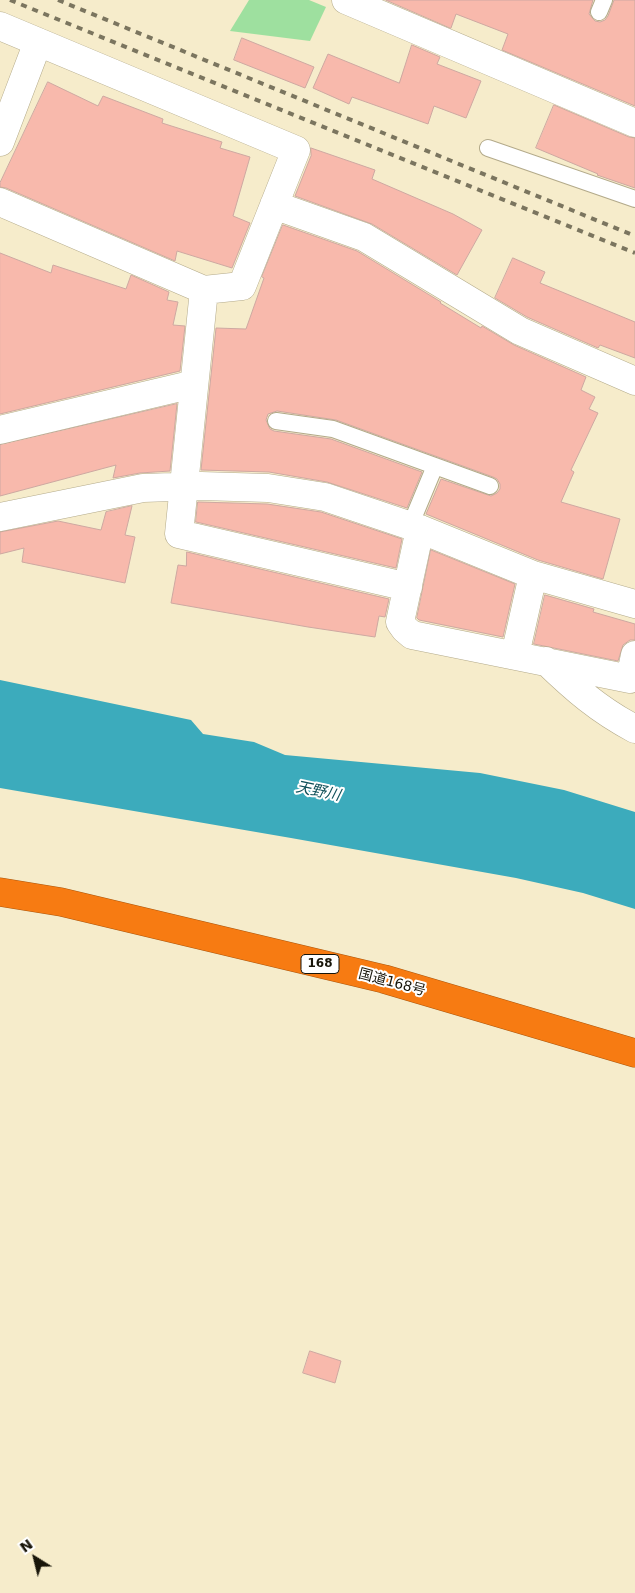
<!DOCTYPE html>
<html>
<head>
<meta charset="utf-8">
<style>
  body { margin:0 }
  #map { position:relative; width:635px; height:1593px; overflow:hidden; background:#f6eccb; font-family:"DejaVu Sans",sans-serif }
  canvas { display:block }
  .north { position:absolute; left:10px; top:1533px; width:50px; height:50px; -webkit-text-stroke:4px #fff; paint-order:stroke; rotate:324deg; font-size:14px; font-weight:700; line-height:20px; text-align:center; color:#181509 }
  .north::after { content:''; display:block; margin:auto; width:18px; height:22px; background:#181509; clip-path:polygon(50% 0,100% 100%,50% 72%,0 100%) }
</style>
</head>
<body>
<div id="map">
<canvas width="635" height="1593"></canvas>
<div class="north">N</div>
</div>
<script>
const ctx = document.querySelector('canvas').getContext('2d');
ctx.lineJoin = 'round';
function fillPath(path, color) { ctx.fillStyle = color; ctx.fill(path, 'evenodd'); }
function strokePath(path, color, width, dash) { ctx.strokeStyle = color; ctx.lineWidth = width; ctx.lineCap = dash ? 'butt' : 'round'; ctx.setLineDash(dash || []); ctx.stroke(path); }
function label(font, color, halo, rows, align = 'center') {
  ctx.font = font + ' "DejaVu Sans","Noto Sans JP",sans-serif'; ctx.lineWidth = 4; ctx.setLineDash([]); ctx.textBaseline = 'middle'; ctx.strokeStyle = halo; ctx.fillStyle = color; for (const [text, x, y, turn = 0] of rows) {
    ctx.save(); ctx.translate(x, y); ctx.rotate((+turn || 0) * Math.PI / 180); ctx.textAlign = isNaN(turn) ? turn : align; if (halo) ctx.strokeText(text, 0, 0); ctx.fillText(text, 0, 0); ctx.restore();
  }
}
fillPath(new Path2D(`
  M 249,0 L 309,0 L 326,7 L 310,41 L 230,31 Z`), '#9ee09f');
fillPath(new Path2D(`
  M 0,680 L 191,720 L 203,734 L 254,742 L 285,755 L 480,773 L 564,790 L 635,812 L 635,909 L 583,893 L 516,878 L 291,838 L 0,788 Z`), '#3cabbc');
const building = new Path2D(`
  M 386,0 L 593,0 L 589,14 L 595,21 L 600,22 L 605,20 L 608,16 L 614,0 L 635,0 L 635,106 L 502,50 L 508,34 L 456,14 L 451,28 Z
  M 242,38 L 314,67 L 305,88 L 234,60 Z
  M 412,45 L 440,57 L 437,64 L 481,81 L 466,118 L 434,106 L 428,124 L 352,97 L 349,104 L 313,88 L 328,54 L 399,83 Z
  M 48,82 L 98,106 L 103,96 L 163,119 L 162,123 L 222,142 L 220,148 L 250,157 L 233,216 L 250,223 L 232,268 L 177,251 L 175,261 L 6,188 L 0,187 L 0,183 Z
  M 554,105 L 629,137 L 635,138 L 635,188 L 597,175 L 598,174 L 536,148 Z
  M 311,148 L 375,170 L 372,179 L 453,214 L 482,230 L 457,275 L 372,224 L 295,196 L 311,156 Z
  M 283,225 L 357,251 L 441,302 L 440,303 L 481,328 L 482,326 L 514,345 L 586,377 L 581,390 L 595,397 L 589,409 L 598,413 L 571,470 L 574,472 L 561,502 L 620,519 L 603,579 L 538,560 L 426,514 L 441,479 L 491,496 L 497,493 L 500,489 L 500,484 L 497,479 L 493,477 L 336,420 L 277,411 L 268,414 L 266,420 L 270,429 L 274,431 L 331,439 L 422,472 L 407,508 L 327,482 L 269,472 L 201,470 L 216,328 L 246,329 L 264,278 L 262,277 Z
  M 0,253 L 51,273 L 53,265 L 126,289 L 131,275 L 169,292 L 167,300 L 178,302 L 173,325 L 185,326 L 180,371 L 0,414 Z
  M 513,258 L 545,272 L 540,283 L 635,322 L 635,358 L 600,345 L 598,348 L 527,317 L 495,298 Z
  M 177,404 L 170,471 L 140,473 L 113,478 L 116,465 L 0,496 L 0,445 Z
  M 198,502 L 267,504 L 321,512 L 402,539 L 396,568 L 196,522 Z
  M 132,506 L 125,535 L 135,537 L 125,583 L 22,562 L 24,548 L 0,554 L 0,532 L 58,521 L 101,530 L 106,512 Z
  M 431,550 L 515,584 L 503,637 L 419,620 L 417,618 Z
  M 187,552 L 389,599 L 385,617 L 379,616 L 375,637 L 308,627 L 171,603 L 178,565 L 186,566 Z
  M 545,595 L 594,609 L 593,612 L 635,624 L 635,640 L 630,640 L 623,645 L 618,661 L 534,644 Z
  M 310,1351 L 341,1361 L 335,1383 L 303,1373 Z`);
fillPath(building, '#f8b9ac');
strokePath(building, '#cda8a1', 1);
const lane = new Path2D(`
  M 599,12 L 604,0
  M 488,148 L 635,199
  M 276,421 L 333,429 L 490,486
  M 410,526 L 435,466`);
const street = new Path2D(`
  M 346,0 L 635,123
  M 0,26 L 296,150 L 242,286 L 204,290 L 0,202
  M 0,142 L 38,42
  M 274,205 L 364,237 L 520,331 L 635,381
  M 204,290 L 179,534 L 408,587
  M 0,430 L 194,384
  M 0,517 L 143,488 L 201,486 L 268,488 L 325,497 L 420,529 L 533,575 L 635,604
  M 420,529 L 400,622 L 405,629 L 412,635 L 630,679 L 635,655
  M 515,655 L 533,575
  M 546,661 C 575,689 599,710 635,729`);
const highway = new Path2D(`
  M 0,892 L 61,902 L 384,979 L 635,1053`);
strokePath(lane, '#b3aa8a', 18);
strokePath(street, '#b3aa8a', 29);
strokePath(highway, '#a9570f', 29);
strokePath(lane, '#fff', 16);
strokePath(street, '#fff', 28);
strokePath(highway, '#f77b12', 28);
strokePath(new Path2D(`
  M 10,0 L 635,253
  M 58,0 L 635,236`), '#7b755f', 4, [6, 6]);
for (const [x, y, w] of [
  [320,964,38]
]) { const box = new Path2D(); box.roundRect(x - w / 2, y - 9.5, w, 19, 4); ctx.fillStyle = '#fff'; ctx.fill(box); strokePath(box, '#181509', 1); }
label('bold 12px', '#181509', null, [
  ["168",320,964]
]);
label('14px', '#181509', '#fff', [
  ["国道168号",392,983,15]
]);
label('italic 15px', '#105059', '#fff', [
  ["天野川",318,792,12]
]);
</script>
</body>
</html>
